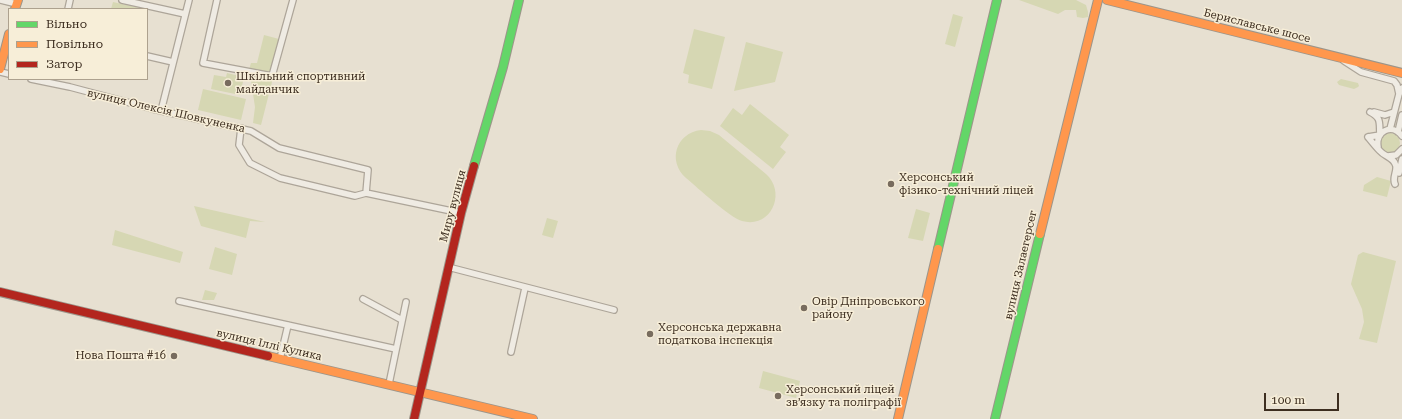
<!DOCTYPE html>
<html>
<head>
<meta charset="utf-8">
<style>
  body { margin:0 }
  #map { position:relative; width:1402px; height:419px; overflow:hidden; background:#e7e0d1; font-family:"Roboto Serif",serif }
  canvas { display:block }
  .legend { position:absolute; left:8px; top:8px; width:140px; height:72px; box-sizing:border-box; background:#f7eed8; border:1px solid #ada18e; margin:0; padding:5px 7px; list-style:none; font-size:12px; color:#3d2e20 }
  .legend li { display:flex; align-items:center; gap:8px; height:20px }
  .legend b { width:20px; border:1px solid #ada18e }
  .scale { position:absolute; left:1264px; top:393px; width:75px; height:18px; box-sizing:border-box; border:2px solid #3d2e20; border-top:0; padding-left:5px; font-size:12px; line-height:14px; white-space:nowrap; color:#3d2e20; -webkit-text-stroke:3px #f7eed8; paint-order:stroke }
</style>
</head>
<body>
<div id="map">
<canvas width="1402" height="419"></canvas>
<ul class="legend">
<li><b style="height:5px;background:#63d668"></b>Вільно</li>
<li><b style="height:5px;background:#ff974d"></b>Повільно</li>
<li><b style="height:5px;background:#b3261e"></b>Затор</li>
</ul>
<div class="scale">100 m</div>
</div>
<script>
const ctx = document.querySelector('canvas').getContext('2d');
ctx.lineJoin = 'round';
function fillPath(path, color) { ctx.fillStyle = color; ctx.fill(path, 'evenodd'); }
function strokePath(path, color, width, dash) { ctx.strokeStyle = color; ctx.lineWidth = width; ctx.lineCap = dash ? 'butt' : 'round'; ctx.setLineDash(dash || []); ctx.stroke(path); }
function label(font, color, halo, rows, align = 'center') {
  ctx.font = font + ' "Roboto Serif",serif'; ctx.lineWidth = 3; ctx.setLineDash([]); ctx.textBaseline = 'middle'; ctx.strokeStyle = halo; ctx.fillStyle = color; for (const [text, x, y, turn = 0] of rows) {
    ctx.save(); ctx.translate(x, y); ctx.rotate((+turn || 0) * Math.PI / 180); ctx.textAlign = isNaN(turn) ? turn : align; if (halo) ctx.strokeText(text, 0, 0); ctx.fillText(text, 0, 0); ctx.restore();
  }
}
fillPath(new Path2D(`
  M 1019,0 L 1076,0 L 1086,5 L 1088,12 L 1088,17 L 1083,18 L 1077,17 L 1076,10 L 1065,10 L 1058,14 Z
  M 113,2 L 144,9 L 111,9 Z
  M 953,14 L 963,17 L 955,47 L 945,44 Z
  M 694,29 L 725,37 L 712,89 L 688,83 L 689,75 L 683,73 Z
  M 264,35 L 279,39 L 270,73 L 249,70 L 251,63 L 257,63 Z
  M 746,42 L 783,52 L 775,82 L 734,91 Z
  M 227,73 L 244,77 L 240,95 L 211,89 L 214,75 L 226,77 Z
  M 250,74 L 273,78 L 261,125 L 253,123 L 255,107 Z
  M 1341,79 L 1358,83 L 1359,86 L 1358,87 L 1354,89 L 1339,85 L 1337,82 Z
  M 203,89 L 246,99 L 241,120 L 198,110 Z
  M 750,104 L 789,135 L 780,147 L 786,152 L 773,169 L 720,126 L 733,108 L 742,115 Z
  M 701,130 L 710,131 L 719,135 L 766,174 C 787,193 771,229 742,221 C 729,217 698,188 686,178 C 667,161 676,133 701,130 Z
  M1380 143a10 10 0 1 1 20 0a10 10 0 1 1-20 0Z
  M 1377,177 L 1391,181 L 1387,197 L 1363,191 L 1364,185 Z
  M 194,206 L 265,222 L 250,221 L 246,238 L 201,226 Z
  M 916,209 L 930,213 L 923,241 L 908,238 Z
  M 547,218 L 558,221 L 553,238 L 542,235 Z
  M 115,230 L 183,252 L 180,263 L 112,245 Z
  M 215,247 L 237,254 L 232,275 L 209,269 Z
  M 1363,252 L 1396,261 L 1377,343 L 1359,339 L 1364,322 L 1362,309 L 1351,284 L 1358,255 Z
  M 205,290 L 217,293 L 214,300 L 202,300 Z
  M 763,371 L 800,381 L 796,398 L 759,388 Z`), '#d6d7b3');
const street = new Path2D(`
  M 0,0 L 17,4
  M 122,0 L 185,14
  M 217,0 L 203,63 L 272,76 L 293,0
  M 68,9 L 70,0
  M 147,56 L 173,62
  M 1344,61 L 1361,72 L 1394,81 L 1397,85 L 1399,94
  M 0,72 L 9,74
  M 31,79 L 70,87 L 153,109 L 251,131 L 279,148 L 368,170 L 366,193 L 461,213
  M 161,111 L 189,0
  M 1374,112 L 1385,115 L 1394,112
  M 241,128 L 239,145 L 250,163 L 280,178 L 355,196 L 366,193
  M 1390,129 L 1399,94 L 1402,88
  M 1398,132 L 1402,115
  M 1368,137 C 1372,142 1376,147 1380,151 C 1385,157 1394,157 1396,166 C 1397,172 1392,178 1395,184
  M 1368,137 L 1380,135 C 1379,123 1382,118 1370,112
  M 1378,147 C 1375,131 1392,123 1402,136
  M 1388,156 L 1396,155 L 1402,149
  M 1399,173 L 1402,159
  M 448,267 L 614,310
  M 363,299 L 402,320
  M 179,301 L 396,349
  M 511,352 L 525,288
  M 280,359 L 288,325
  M 389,384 L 406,302`);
const fast = new Path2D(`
  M 474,166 L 503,67 L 519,0
  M 938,249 L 997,0
  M 995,419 L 1040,234`);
const slow = new Path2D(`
  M 1107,0 L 1402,73
  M 15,9 L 18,0
  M 0,69 L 9,34
  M 1040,234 L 1098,0
  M 268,356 L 533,419
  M 898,419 L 938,249`);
const jam = new Path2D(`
  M 0,292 L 268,356
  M 414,419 L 461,213 L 474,166`);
strokePath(street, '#ada599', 8);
strokePath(fast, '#9c958a', 10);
strokePath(slow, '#9c958a', 10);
strokePath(jam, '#9c958a', 10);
strokePath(street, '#efebe3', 5.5);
strokePath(fast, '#63d668', 8);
strokePath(slow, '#ff974d', 8);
strokePath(jam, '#b3261e', 8);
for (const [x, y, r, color] of [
  [228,83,4,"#786c5e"],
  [891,184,4,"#786c5e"],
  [804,308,4,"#786c5e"],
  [650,334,4,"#786c5e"],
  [174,356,4,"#786c5e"],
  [778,396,4,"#786c5e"]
]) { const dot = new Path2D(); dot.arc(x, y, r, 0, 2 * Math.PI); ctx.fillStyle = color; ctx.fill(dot); strokePath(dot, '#f7eed8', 1.5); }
label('11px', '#3d2e20', '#f7eed8', [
  ["Бериславське шосе",1257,26,14],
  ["вулиця Олексія Шовкуненка",166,111,13],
  ["Миру вулиця",453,206,-75],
  ["вулиця Залаегерсег",1021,265,-77],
  ["вулиця Іллі Кулика",269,345,13]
]);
label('11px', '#3d2e20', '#f7eed8', [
  ["Шкільний спортивний",236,77],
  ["майданчик",236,90],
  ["Херсонський",899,178],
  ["фізико-технічний ліцей",899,191],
  ["Овір Дніпровського",812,302],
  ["району",812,315],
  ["Херсонська державна",658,328],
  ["податкова інспекція",658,341],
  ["Нова Пошта #16",166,356,"right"],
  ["Херсонський ліцей",786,390],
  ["зв’язку та поліграфії",786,403]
], 'left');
</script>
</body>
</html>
